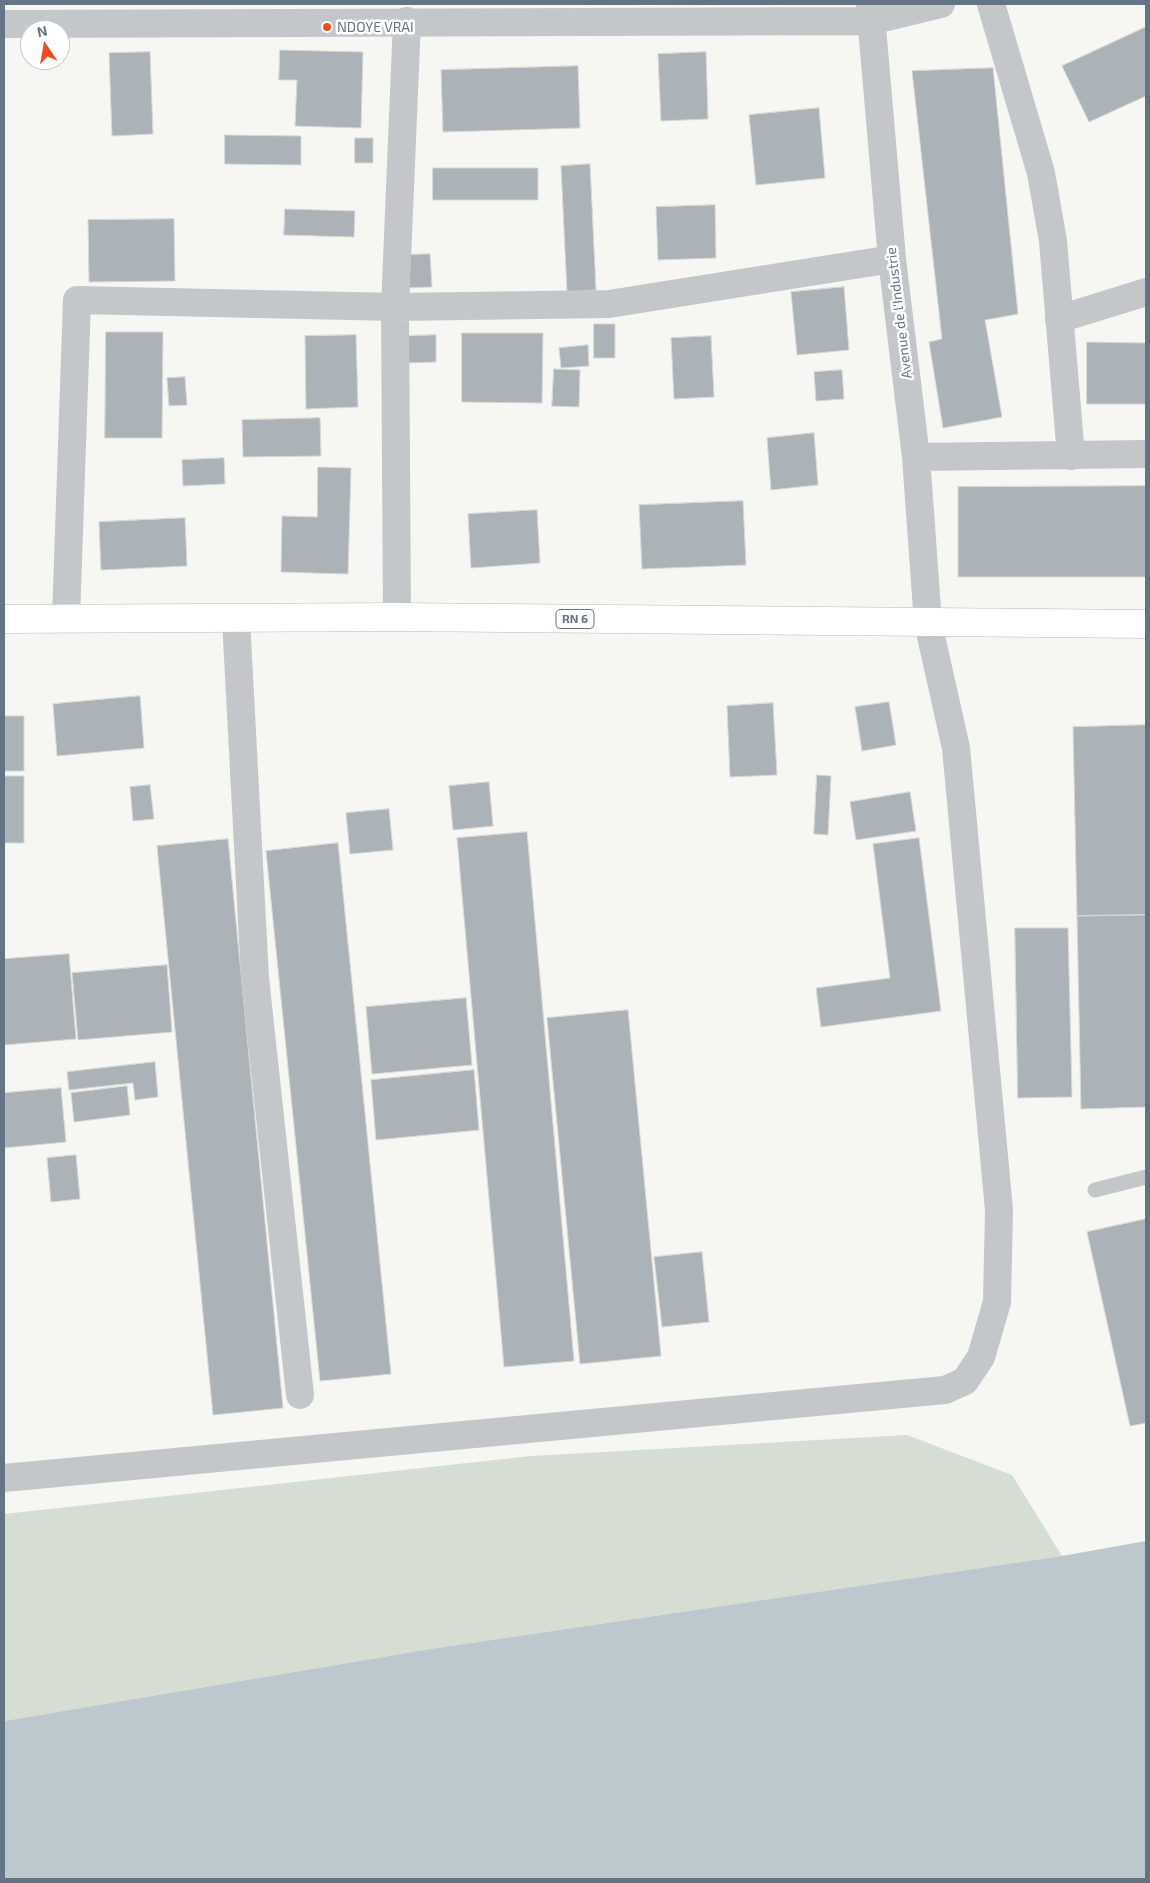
<!DOCTYPE html>
<html>
<head>
<meta charset="utf-8">
<style>
  body { margin:0 }
  #map { position:relative; width:1150px; height:1883px; overflow:hidden; background:#f6f6f2; font-family:"Exo 2",sans-serif }
  canvas { display:block }
  .frame { position:absolute; inset:0; border:5px solid #637584; pointer-events:none }
  .north { position:absolute; left:20px; top:20px; width:50px; height:50px; box-sizing:border-box; background:#fff; border:1px solid #c1c8ce; border-radius:50%; rotate:348deg; font-size:14px; font-weight:700; line-height:20px; text-align:center; color:#637584 }
  .north::after { content:''; display:block; margin:auto; width:18px; height:22px; background:#ea4f1e; clip-path:polygon(50% 0,100% 100%,50% 72%,0 100%) }
</style>
</head>
<body>
<div id="map">
<canvas width="1150" height="1883"></canvas>
<div class="frame"></div>
<div class="north">N</div>
</div>
<script>
const ctx = document.querySelector('canvas').getContext('2d');
ctx.lineJoin = 'round';
function fillPath(path, color) { ctx.fillStyle = color; ctx.fill(path, 'evenodd'); }
function strokePath(path, color, width, dash) { ctx.strokeStyle = color; ctx.lineWidth = width; ctx.lineCap = dash ? 'butt' : 'round'; ctx.setLineDash(dash || []); ctx.stroke(path); }
function label(font, color, halo, rows, align = 'center') {
  ctx.font = font + ' "Exo 2",sans-serif'; ctx.lineWidth = 5; ctx.setLineDash([]); ctx.textBaseline = 'middle'; ctx.strokeStyle = halo; ctx.fillStyle = color; for (const [text, x, y, turn = 0] of rows) {
    ctx.save(); ctx.translate(x, y); ctx.rotate((+turn || 0) * Math.PI / 180); ctx.textAlign = isNaN(turn) ? turn : align; if (halo) ctx.strokeText(text, 0, 0); ctx.fillText(text, 0, 0); ctx.restore();
  }
}
fillPath(new Path2D(`
  M 907,1435 L 1012,1475 L 1062,1556 L 430,1649 L 4,1721 L 4,1514 L 531,1456 Z`), '#d6ddd3');
fillPath(new Path2D(`
  M 1146,1541 L 1146,1879 L 4,1879 L 4,1721 L 430,1649 L 1062,1556 Z`), '#bcc8cd');
const building = new Path2D(`
  M 1146,27 L 1146,96 L 1089,122 L 1062,66 Z
  M 280,50 L 363,52 L 361,128 L 295,126 L 297,80 L 279,80 Z
  M 150,52 L 153,134 L 112,136 L 109,53 Z
  M 706,52 L 708,119 L 661,121 L 658,54 Z
  M 578,66 L 580,128 L 443,132 L 441,70 Z
  M 993,68 L 1018,314 L 985,320 L 1002,417 L 943,428 L 929,342 L 942,339 L 912,71 Z
  M 819,108 L 825,178 L 756,185 L 749,115 Z
  M 225,135 L 301,136 L 301,165 L 225,164 Z
  M 355,138 L 373,138 L 373,163 L 355,163 Z
  M 590,164 L 596,290 L 567,292 L 561,166 Z
  M 433,168 L 538,168 L 538,200 L 433,200 Z
  M 715,205 L 716,258 L 658,260 L 656,207 Z
  M 285,209 L 355,211 L 354,237 L 284,235 Z
  M 174,219 L 175,281 L 89,282 L 88,220 Z
  M 430,254 L 432,287 L 404,288 L 403,255 Z
  M 844,287 L 849,350 L 797,355 L 791,292 Z
  M 594,324 L 615,324 L 615,358 L 594,358 Z
  M 106,332 L 163,332 L 162,438 L 105,438 Z
  M 462,333 L 543,333 L 542,403 L 462,402 Z
  M 356,335 L 358,407 L 306,409 L 305,336 Z
  M 436,335 L 436,362 L 404,363 L 404,336 Z
  M 711,336 L 714,397 L 674,399 L 671,338 Z
  M 1087,342 L 1146,343 L 1146,404 L 1087,404 Z
  M 588,345 L 589,366 L 561,368 L 559,348 Z
  M 554,369 L 580,370 L 579,407 L 552,406 Z
  M 842,370 L 844,399 L 816,401 L 814,372 Z
  M 185,377 L 187,405 L 169,406 L 167,378 Z
  M 320,418 L 321,456 L 243,457 L 242,420 Z
  M 814,433 L 818,485 L 771,490 L 767,438 Z
  M 224,458 L 225,484 L 183,486 L 182,460 Z
  M 318,467 L 351,468 L 348,574 L 281,572 L 282,516 L 317,517 Z
  M 1146,486 L 1146,577 L 958,577 L 958,487 Z
  M 743,501 L 746,565 L 642,569 L 639,505 Z
  M 537,510 L 540,563 L 471,568 L 468,514 Z
  M 185,518 L 187,566 L 101,570 L 99,522 Z
  M 140,696 L 144,748 L 57,756 L 53,704 Z
  M 889,702 L 896,745 L 862,751 L 855,707 Z
  M 773,703 L 777,775 L 730,777 L 727,706 Z
  M 4,716 L 24,716 L 24,771 L 4,771 Z
  M 1146,725 L 1146,915 L 1077,916 L 1073,727 Z
  M 817,775 L 831,776 L 828,835 L 814,834 Z
  M 4,776 L 24,776 L 24,843 L 4,843 Z
  M 489,782 L 493,826 L 453,830 L 449,786 Z
  M 150,785 L 154,819 L 133,821 L 130,787 Z
  M 910,792 L 916,831 L 856,840 L 850,802 Z
  M 389,809 L 393,850 L 350,854 L 346,813 Z
  M 527,832 L 574,1361 L 504,1367 L 457,838 Z
  M 919,838 L 941,1011 L 821,1027 L 816,988 L 890,978 L 873,844 Z
  M 228,839 L 283,1408 L 213,1415 L 157,846 Z
  M 338,843 L 391,1374 L 320,1381 L 266,851 Z
  M 1146,915 L 1146,1107 L 1081,1109 L 1077,916 Z
  M 1015,928 L 1068,928 L 1072,1097 L 1018,1098 Z
  M 69,954 L 76,1039 L 4,1045 L 4,959 Z
  M 167,965 L 172,1032 L 78,1040 L 72,973 Z
  M 466,998 L 472,1065 L 372,1074 L 366,1007 Z
  M 628,1010 L 661,1356 L 580,1364 L 547,1018 Z
  M 155,1062 L 158,1097 L 135,1100 L 133,1083 L 69,1090 L 67,1072 Z
  M 474,1070 L 479,1130 L 376,1140 L 371,1080 Z
  M 127,1086 L 130,1115 L 74,1122 L 71,1093 Z
  M 61,1088 L 66,1142 L 4,1148 L 4,1093 Z
  M 76,1155 L 80,1199 L 51,1202 L 47,1158 Z
  M 1146,1219 L 1146,1423 L 1130,1426 L 1087,1232 Z
  M 702,1252 L 709,1322 L 662,1327 L 654,1257 Z`);
fillPath(building, '#abb3b8');
strokePath(building, '#d7d7d5', 1);
const primary = new Path2D(`
  M 4,619 L 397,617 L 1146,624`);
strokePath(primary, '#b6babe', 29);
strokePath(new Path2D(`
  M 1095,1190 L 1146,1177`), '#c3c7ca', 15);
strokePath(new Path2D(`
  M 991,4 L 1041,173 L 1053,241 L 1071,456
  M 4,24 L 871,21 L 941,4
  M 1059,319 L 1146,292
  M 916,457 L 1146,454
  M 397,617 L 395,307 L 407,21
  M 66,618 L 77,300 L 395,307 L 609,304 L 892,259
  M 236,619 L 255,978 L 300,1395
  M 4,1478 L 945,1390 L 965,1381 L 981,1357 L 997,1302 L 999,1210 L 956,748 L 928,623 L 916,457 L 892,259 L 870,4`), '#c3c7ca', 28);
strokePath(primary, '#fff', 28);
for (const [x, y, r, color] of [
  [327,27,5,"#ea4f1e"]
]) { const dot = new Path2D(); dot.arc(x, y, r, 0, 2 * Math.PI); ctx.fillStyle = color; ctx.fill(dot); strokePath(dot, '#fff', 2); }
for (const [x, y, w] of [
  [575,619,38]
]) { const box = new Path2D(); box.roundRect(x - w / 2, y - 9.5, w, 19, 4); ctx.fillStyle = '#fff'; ctx.fill(box); strokePath(box, '#637584', 1); }
label('bold 12px', '#637584', null, [
  ["RN 6",575,619]
]);
label('14px', '#637584', '#fff', [
  ["NDOYE VRAI",337,27]
], 'left');
label('14px', '#637584', '#fff', [
  ["Avenue de l'Industrie",899,313,-97]
]);
</script>
</body>
</html>
